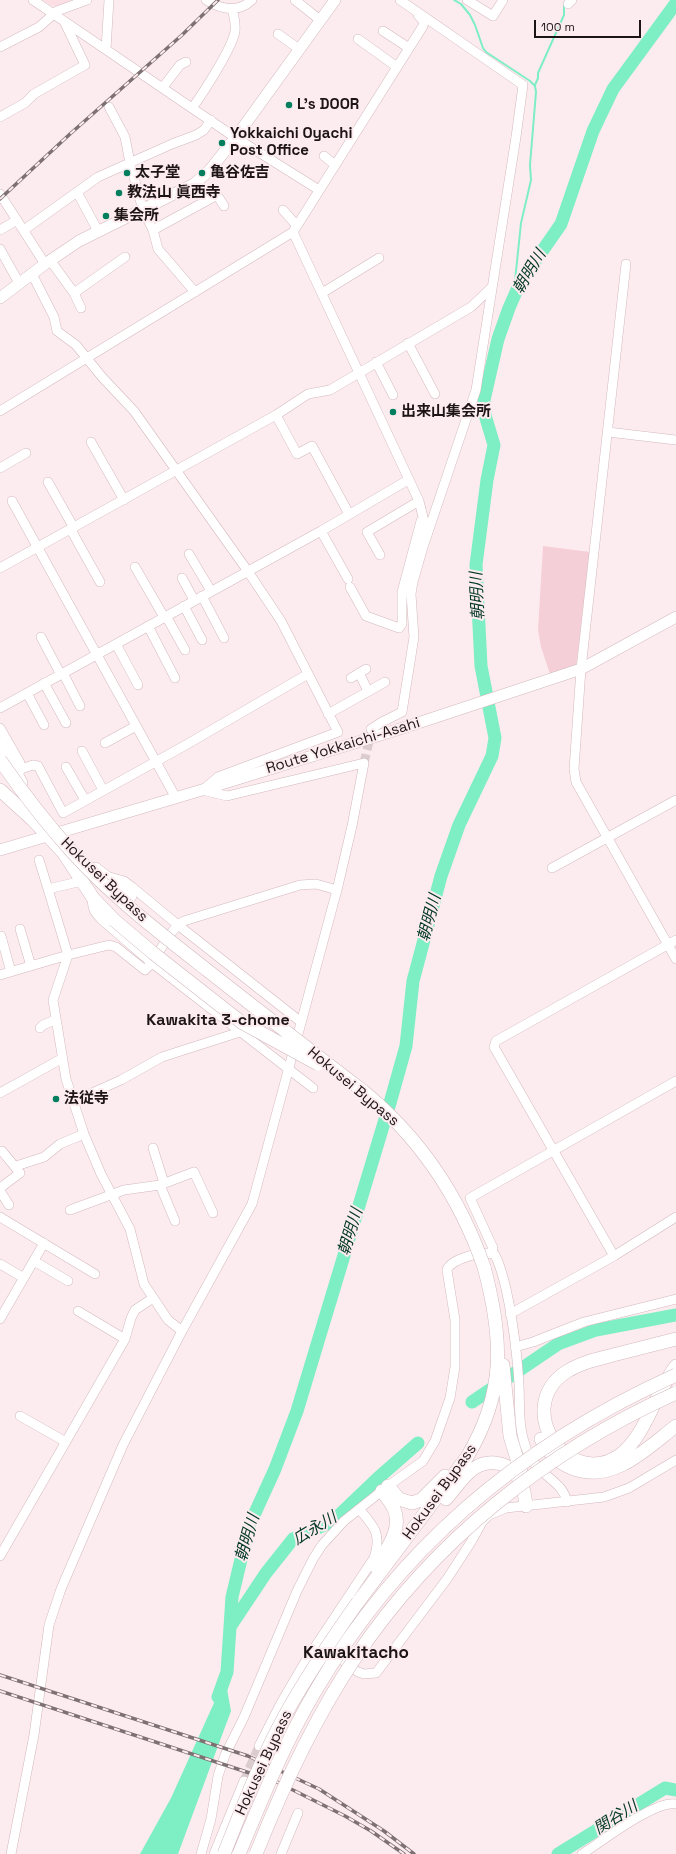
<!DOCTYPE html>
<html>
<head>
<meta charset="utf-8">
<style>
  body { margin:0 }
  #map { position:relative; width:676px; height:1854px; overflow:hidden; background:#fdecef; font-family:"Space Grotesk",sans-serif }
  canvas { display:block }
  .scale { position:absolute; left:534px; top:20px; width:107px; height:18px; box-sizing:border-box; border:2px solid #1d1416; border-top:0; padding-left:5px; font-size:12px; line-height:14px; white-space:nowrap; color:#1d1416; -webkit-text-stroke:3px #fdecef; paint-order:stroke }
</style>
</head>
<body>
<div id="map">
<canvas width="676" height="1854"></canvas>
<div class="scale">100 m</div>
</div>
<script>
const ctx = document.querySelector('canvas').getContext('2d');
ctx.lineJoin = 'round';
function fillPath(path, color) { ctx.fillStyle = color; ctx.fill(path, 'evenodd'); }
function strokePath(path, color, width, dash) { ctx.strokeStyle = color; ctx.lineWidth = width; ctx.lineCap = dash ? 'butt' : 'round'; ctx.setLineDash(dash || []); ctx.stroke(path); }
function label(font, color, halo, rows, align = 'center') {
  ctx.font = font + ' "Space Grotesk","Noto Sans JP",sans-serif'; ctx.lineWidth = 4; ctx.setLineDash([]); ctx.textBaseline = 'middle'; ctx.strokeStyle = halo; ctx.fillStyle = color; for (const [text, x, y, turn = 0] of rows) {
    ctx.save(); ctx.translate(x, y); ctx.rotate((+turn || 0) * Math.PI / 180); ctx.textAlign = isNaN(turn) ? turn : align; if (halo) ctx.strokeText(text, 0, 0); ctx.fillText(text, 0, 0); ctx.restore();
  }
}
fillPath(new Path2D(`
  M 43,0 L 77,0 L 59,7 L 50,5 Z`), '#fcdfe5');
fillPath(new Path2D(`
  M 543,546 L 590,552 L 576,667 L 550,674 L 541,647 L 538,630 Z`), '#f5cfd7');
fillPath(new Path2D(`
  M 228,1672 L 227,1689 L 231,1711 L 178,1854 L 140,1854 L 171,1798 Z`), '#7eeec4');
strokePath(new Path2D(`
  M 454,0 L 461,4 L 470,15 L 475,25 L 483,48 L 486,52 L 530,81 L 535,86 L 536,92 L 530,165 L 531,180 L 521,223 L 513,300
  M 535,85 L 538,78 L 538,73 L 564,15 L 564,4`), '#7eeec4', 2);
strokePath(new Path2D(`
  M 472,1402 L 558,1344 L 596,1330 L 676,1315
  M 230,1627 L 266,1573 L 293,1539 L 333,1521 L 378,1478 L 418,1443
  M 218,1697 L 227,1672 L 232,1597 L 249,1526 L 275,1469 L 297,1411 L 390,1103 L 406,1046 L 413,981 L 441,876 L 459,825 L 492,756 L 495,738 L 481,666 L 476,565 L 487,480 L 494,445 L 485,415 L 484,400 L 498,339 L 509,308 L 520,283 L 561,224 L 593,131 L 613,89 L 676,3
  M 558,1854 L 665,1788 L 676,1790`), '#7eeec4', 13);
strokePath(new Path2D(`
  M 364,763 L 371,733
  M 244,1781 L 259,1746`), '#dbccce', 9, [9, 4.5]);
const minor = new Path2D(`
  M 33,0 L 233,136 L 319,190
  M 206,0 C 222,10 238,13 252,0
  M 295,0 L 320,20
  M 467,0 L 493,16 L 503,0
  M 568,4 L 572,0
  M 383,31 L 409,48
  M 278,34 L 299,49
  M 358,39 L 397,67
  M 0,47 L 39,27 L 57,11 L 87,0
  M 106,49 L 109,0
  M 163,87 L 180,65 L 186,62
  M 109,107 L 125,137 L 130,163 L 143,210 L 153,230 L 217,195 L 224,206
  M 193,107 C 203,93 233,47 235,31 C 236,23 234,16 232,9
  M 0,117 L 25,103 L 34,94 L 85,65 L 64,21
  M 324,156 L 335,165
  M 77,192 L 98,231
  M 0,194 L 45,264
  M 283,210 L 297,226
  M 0,230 L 17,220
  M 24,230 L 98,177 L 172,144 L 196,135 L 204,130 L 211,120
  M 153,230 L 158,249 L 195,292
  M 293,232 L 419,501 L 424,521 L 424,536
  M 0,249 L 19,283
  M 50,260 L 74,293
  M 626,264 L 581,669 L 574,769 L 576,782 L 676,959
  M 32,274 L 54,317 L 57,331 L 76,345 L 102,377 L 134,411 L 247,570 L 281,621 L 338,732 L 218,777 L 205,788
  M 322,293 L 379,258
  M 81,308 L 74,293 L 125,257
  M 408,343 L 435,394
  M 376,362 L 393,395
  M 0,411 L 293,232 L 423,26 L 424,22 L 418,15
  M 276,415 L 297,454 L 312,446 L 349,514
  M 608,432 L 676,440
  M 91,442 L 124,500
  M 0,468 L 26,453
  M 48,482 L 74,528
  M 12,501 L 176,798
  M 71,530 L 100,582
  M 321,531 L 348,579
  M 189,554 L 211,591
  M 380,555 L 367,532 L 419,501
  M 135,567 L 164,617
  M 0,568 L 276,415 L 308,394 L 330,390 L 471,307 L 491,288
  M 182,578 L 194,600
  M 350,587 L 366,616 L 399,628 L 402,624 L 402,592 L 421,521
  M 202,596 L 224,638
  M 184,606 L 202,640
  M 166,616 L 185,650
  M 148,626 L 175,678
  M 41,637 L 61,675
  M 116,644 L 138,685
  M 63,673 L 80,706
  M 359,673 L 368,691
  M 351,678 L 366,669
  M 44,683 L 66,723
  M 27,693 L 44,725
  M 0,708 L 321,531 L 408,480
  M 328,714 L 385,682
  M 0,728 L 20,763 L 21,769 L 18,774
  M 371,729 L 382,722 L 402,712 L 414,637 L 411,594 L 413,582 L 423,547 L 476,390 L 516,137 L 523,85 L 400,0
  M 105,743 L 136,726
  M 82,751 L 103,790
  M 66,767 L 85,800
  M 21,769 L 33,765 L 38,766 L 63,813 L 184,746 L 308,674
  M 39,860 L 48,889
  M 552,868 L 676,800
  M 106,876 L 124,881 L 132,887 L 178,925 L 301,1022
  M 82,881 L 48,889 L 68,955 L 53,1000 L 66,1079 L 84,1134 L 101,1174 L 130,1229 L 144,1284 L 168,1320 L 182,1331
  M 93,898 C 91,908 95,913 102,920 L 152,963 L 313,1088
  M 20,929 L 31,966
  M 1,936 L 11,972
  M 0,975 L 68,955 L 109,945 L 116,947 L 145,970 C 160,956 167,931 184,921 L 300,885 L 316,884 L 337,890
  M 40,1028 L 43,1025 L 55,1020
  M 0,1093 L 61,1059
  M 74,1101 L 121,1080 L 162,1057 L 240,1032
  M 153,1148 L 164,1183
  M 0,1151 L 2,1151 L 20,1173 L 0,1188
  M 16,1166 L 44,1157 L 60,1144 L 84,1134
  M 160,1185 L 175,1221
  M 0,1191 L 9,1205
  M 70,1210 L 124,1190 L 160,1185 L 194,1172 L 213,1213
  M 0,1217 L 95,1274
  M 492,1253 L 493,1248 L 470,1198 L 676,1081
  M 614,1256 L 494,1047 L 496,1041 L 676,940
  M 34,1261 L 68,1281
  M 0,1264 L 24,1278
  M 78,1311 L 125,1339
  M 510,1314 L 614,1256 L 676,1217
  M 0,1319 L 44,1243
  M 515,1347 L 533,1342 L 584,1322 L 676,1299
  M 20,1416 L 66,1442
  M 0,1556 L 125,1339 L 131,1318 L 135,1310 L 153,1298
  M 318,1642 L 358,1672 L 364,1674 L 376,1673 L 447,1579 L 471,1542 L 482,1522 L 489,1515 L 506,1508 L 604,1497 L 629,1488 L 676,1460
  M 259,1746 L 281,1703 L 305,1662 L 374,1558 C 382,1534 374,1526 359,1509
  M 11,1854 L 34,1735 L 49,1625 L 61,1589 L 123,1445 L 182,1331 L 252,1204 L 337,890 L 352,826 L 364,763 L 227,796 L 202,790
  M 201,1854 L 211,1819 L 218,1776 L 225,1755 L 244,1717 L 297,1591 L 313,1559 L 322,1545 L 344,1521 L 388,1486 L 423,1461 L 435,1441 L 450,1398 L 455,1367 L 455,1320 L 447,1270 C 450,1259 486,1249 495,1255 C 509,1283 517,1351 519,1384 C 520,1402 518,1420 523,1438 C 526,1452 534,1465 545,1474 C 555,1483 564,1488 567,1502
  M 214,1854 L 244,1781
  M 281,1854 L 298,1813
  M 582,1854 C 601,1842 655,1800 676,1804`);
const major = new Path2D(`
  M 0,298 L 45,264 L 79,241 L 194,184 L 209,171 L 236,137 L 335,0
  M 0,850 L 202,790 L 403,728 L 581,669 L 676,617`);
const highway = new Path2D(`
  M 0,744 L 21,783
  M 0,790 L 33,820 L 63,852 L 93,898 L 114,920
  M 95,869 L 130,896
  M 676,1339 C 656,1344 637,1349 617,1354 C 599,1359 581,1362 566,1372 C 512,1408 568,1491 620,1455 C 645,1437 656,1391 676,1366
  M 503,1365 L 510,1436 L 522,1475
  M 541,1439 C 549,1454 560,1465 577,1470 C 616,1481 647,1448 676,1426
  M 388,1486 L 399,1499 L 412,1503 L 421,1500 L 445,1476
  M 446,1499 C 455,1489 463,1476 473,1469 C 489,1458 510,1462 519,1479 C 524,1487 525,1497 526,1506
  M 376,1567 C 386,1550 403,1529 394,1509 C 391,1502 386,1497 382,1491
  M 358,1602 L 467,1457 C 506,1392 503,1338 484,1267`);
strokePath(minor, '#d2b8bd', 10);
strokePath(major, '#d2b8bd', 12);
strokePath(highway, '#d2b8bd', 14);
strokePath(minor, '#fff', 9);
strokePath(major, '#fff', 11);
strokePath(highway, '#fff', 13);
const rail = new Path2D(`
  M 0,199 L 70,134 L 182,35 L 218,0
  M 0,1675 L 248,1756 L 319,1789 L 384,1831 L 414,1854
  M 0,1691 L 277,1782 L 345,1816 L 371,1831 L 404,1854`);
strokePath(rail, '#7d7173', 3.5);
strokePath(rail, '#fdecef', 2, [6]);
const highwayBridge = new Path2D(`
  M 0,760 C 22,792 46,823 73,853 C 113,897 161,934 207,970 C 259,1011 311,1051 363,1091 C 419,1137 460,1198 484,1267
  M 114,920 L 153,953 L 241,1022 L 318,1064
  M 224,1854 C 242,1808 260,1761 284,1717 C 306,1677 331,1640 358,1602
  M 239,1854 C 262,1798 285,1742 316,1690 C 400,1546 525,1443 676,1375
  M 256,1854 C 283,1786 314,1719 355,1658 C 434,1540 547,1451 676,1393`);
strokePath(highwayBridge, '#d2b8bd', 14, []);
strokePath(highwayBridge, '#fff', 13);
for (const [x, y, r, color] of [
  [289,105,4,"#007e5d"],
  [222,143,4,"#007e5d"],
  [127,173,4,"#007e5d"],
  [202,173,4,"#007e5d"],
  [119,193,4,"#007e5d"],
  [106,216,4,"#007e5d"],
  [393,412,4,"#007e5d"],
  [56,1099,4,"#007e5d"]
]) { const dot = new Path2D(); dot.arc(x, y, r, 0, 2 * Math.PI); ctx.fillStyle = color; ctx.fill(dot); strokePath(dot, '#fdecef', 1.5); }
label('bold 15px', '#1d1416', '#fdecef', [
  ["L's DOOR",297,105],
  ["Yokkaichi Oyachi",230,134],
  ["Post Office",230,151],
  ["太子堂",135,173],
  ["亀谷佐吉",210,173],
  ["教法山 眞西寺",127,193],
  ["集会所",114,216],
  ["出来山集会所",401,412],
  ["法従寺",64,1099]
], 'left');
label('15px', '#1d1416', '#fdecef', [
  ["Route Yokkaichi-Asahi",343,746,-17],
  ["Hokusei Bypass",104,880,44],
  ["Hokusei Bypass",353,1087,40],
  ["Hokusei Bypass",440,1492,-54],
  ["Hokusei Bypass",264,1763,-65]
]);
label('italic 16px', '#043929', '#fdecef', [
  ["朝明川",530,272,-59],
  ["朝明川",478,596,-93],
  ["朝明川",430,918,-75],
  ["朝明川",351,1232,-73],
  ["広永川",315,1529,-31],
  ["朝明川",248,1538,-74],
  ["関谷川",616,1818,-32]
]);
label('bold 16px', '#1d1416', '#fdecef', [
  ["Kawakita 3-chome",218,1021]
]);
label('bold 17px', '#1d1416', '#fdecef', [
  ["Kawakitacho",356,1653]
]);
</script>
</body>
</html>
